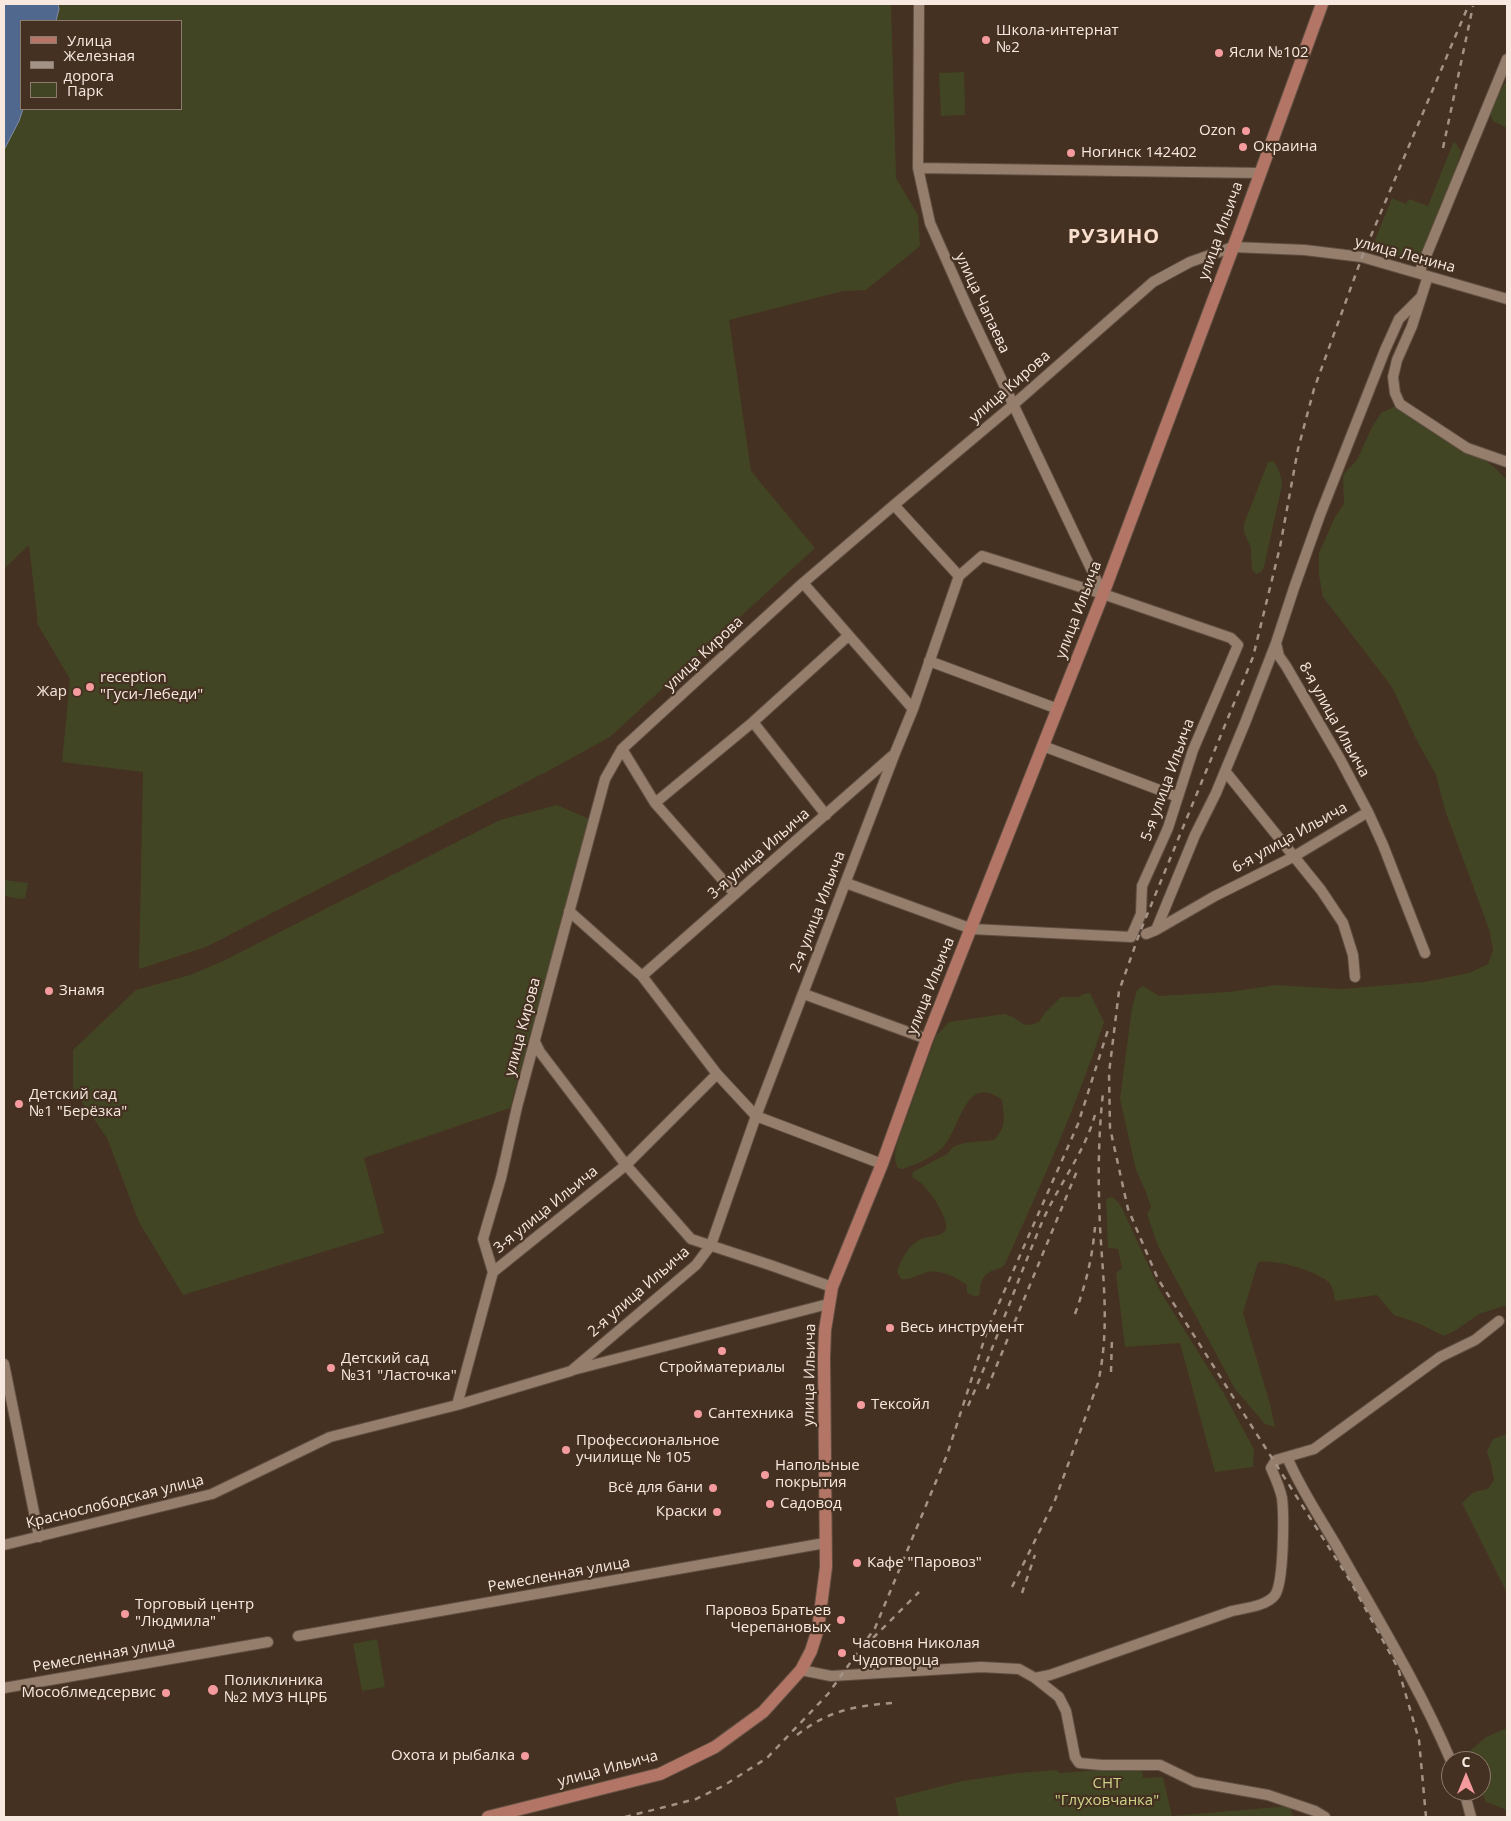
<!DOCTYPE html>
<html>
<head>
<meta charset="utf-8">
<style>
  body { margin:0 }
  #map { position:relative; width:1511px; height:1821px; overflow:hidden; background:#453122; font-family:"Open Sans",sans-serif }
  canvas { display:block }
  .frame { position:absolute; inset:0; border:5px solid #f7e9e0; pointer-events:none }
  .legend { position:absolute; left:20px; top:20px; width:162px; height:90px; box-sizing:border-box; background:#453122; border:1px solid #8c7b6e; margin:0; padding:6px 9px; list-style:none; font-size:15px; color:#f7e9e0 }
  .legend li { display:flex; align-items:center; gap:10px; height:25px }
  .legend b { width:25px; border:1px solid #8c7b6e }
  .north { position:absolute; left:1441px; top:1751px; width:50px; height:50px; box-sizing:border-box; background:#453122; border:1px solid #8c7b6e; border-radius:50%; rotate:0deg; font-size:14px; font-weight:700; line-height:20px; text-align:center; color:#f7e9e0 }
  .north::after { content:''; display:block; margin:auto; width:18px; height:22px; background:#f59b9e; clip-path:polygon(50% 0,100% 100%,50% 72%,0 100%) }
</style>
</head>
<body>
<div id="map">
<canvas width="1511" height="1821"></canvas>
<div class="frame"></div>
<ul class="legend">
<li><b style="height:6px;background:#b37666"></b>Улица</li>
<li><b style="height:6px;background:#a39286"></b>Железная дорога</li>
<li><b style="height:14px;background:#424523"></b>Парк</li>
</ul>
<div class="north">С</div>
</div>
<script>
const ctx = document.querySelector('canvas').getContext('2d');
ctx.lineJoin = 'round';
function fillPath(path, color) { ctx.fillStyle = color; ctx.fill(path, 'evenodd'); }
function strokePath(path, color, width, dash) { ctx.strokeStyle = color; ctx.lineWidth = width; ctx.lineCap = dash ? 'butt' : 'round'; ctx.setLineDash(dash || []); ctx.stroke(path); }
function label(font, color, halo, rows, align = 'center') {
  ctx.font = font + ' "Open Sans",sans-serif'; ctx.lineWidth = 4.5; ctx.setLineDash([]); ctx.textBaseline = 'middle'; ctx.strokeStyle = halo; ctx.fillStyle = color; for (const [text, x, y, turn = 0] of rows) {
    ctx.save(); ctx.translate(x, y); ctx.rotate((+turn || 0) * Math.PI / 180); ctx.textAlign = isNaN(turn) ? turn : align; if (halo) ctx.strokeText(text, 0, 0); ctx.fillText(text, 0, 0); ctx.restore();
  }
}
fillPath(new Path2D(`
  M 58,4 L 891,4 L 896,178 L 918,215 L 920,246 L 866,290 L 843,291 L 729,320 L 751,471 L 815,548 L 610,737 L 548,771 L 206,947 L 139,969 L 143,772 L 62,762 L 70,679 L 38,625 L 29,545 L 4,569 L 4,150 L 19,121 L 23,109 L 181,109 L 181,21 L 56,21 L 59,9 Z
  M 964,72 L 965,115 L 941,116 L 939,73 Z
  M 1507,81 L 1507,128 L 1493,121 C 1492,118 1490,115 1490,113 C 1490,108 1504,83 1507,81 Z
  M 1454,141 L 1461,151 L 1453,180 L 1422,259 C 1408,262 1386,256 1376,246 L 1375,240 L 1392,198 L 1406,204 L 1409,199 L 1428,206 Z
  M 1400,404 L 1493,466 L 1507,480 L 1507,1305 L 1479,1314 L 1456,1330 L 1444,1336 L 1418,1323 L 1394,1315 L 1377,1295 L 1335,1301 C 1334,1293 1333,1285 1326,1280 C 1312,1270 1275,1259 1258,1262 L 1243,1313 L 1270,1404 L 1275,1427 L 1265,1424 L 1235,1389 L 1158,1246 L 1147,1214 L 1151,1207 L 1146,1192 L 1136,1170 L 1120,1099 L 1132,1008 L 1137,990 L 1143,986 L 1159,996 L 1229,992 L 1276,985 L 1342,989 L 1424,982 L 1469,973 L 1488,964 L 1493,950 L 1489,929 L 1445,810 L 1436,775 L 1416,739 L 1392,687 L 1323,597 L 1319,575 L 1319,553 L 1335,517 L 1344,504 L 1343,475 L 1357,460 L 1372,427 L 1381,413 Z
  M 1273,461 C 1278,467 1282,477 1282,485 L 1264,567 L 1261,572 L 1256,574 L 1252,570 L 1251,548 L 1244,532 L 1244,524 L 1268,462 Z
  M 557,805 L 589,819 L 510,1108 L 364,1158 L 384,1233 L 183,1295 L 139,1222 L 107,1138 L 73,1089 L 73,1050 L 136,990 L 190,975 L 223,961 L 500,820 Z
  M 4,880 L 28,883 L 25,898 L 20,899 L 4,896 Z
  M 1090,993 L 1104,1022 C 1077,1105 1041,1185 1005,1264 C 1001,1269 999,1268 994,1270 C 983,1273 979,1284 980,1294 L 976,1297 L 967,1293 L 967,1285 C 955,1277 939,1268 925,1273 C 916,1276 910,1280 901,1279 L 897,1271 C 902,1259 907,1247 919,1240 C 926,1236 941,1237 945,1231 C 951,1221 931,1193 924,1186 C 921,1182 916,1180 912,1177 L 913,1172 L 947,1154 L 953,1147 L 964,1143 L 994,1140 C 1007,1126 1004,1118 1002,1100 C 965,1072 961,1128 943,1147 C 932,1158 916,1164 903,1169 L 898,1168 C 893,1159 895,1151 898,1141 L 936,1036 L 949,1022 L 1004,1014 L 1013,1017 L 1023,1024 L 1030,1025 L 1039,1022 L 1044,1014 L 1061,997 L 1078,997 L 1084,994 Z
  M 1112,1197 L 1118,1202 L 1122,1208 L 1160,1291 L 1223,1392 L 1250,1442 L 1254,1450 L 1253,1467 L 1215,1472 L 1180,1343 L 1125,1347 L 1116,1273 L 1122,1268 L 1118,1249 L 1108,1248 L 1106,1199 Z
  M 1507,1434 L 1507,1593 L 1462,1503 L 1474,1492 L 1488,1489 L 1494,1480 L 1491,1464 L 1487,1452 L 1493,1439 Z
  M 377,1639 L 385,1687 L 362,1691 L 353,1644 Z
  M 1507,1728 L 1507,1810 L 1486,1802 L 1481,1791 L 1481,1761 L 1471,1761 L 1470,1751 L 1486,1737 Z
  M 1142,1767 L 1143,1778 L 1163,1777 L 1172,1816 L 1290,1806 L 1293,1817 L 899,1817 L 895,1798 L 962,1781 L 1018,1773 L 1057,1770 L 1059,1773 Z`), '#424523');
const water = new Path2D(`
  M 4,4 L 58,4 L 59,9 L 56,21 L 21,21 L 21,109 L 23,109 L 19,121 L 4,150 Z`);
fillPath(water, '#50678e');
strokePath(water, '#828ea7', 1);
const minor = new Path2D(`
  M 919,4 L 918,168 L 930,223 L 969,311 L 1103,594
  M 918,168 L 1260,173
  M 1419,273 L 1507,59
  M 1428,276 L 1412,326 L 1397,360 L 1393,377 L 1395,393 L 1400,404 L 1467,448 L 1507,462
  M 894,505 L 959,576
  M 803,583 L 913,709
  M 1276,643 L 1279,656 L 1286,666 L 1340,759 L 1368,812
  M 929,661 L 1058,709
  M 753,722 L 826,815
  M 1043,746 L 1178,797
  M 622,749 L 655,803 L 735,894
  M 1225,771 L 1321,890 L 1343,923 L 1353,955 L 1355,977
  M 655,803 L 753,722 L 848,636
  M 569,911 L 642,976 L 717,1074 L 756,1116 L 882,1164
  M 1156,930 L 1195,835 L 1216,793 L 1245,723 L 1276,643 L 1294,588 L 1320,515 L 1385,350 L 1399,319 L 1421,297
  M 1146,934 L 1156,930 L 1215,896 L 1293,857 L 1368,812 L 1383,845 L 1425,953
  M 642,976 L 892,756
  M 804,994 L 927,1039
  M 535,1042 L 540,1052 L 626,1165 L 691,1239 L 770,1265 L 832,1287
  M 493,1272 L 483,1239 L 501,1178 L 517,1107 L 553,972 L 605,779 L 622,749 L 803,583 L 894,505 L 1013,405 L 1153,282 L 1190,262 L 1233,247 L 1305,250 L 1362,257 L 1507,299
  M 4,1364 L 39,1537
  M 573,1370 L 828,1304
  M 457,1405 L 493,1272 L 626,1165 L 717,1074
  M 1287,1457 C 1301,1490 1321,1519 1339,1550 C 1378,1619 1420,1688 1451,1761
  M 4,1545 L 212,1494 L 330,1437 L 457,1405 L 571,1371 L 696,1265 L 711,1245 L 756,1116 L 895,753 L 913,709 L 959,576 L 982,556 L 1103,594 L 1231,638 L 1238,645 L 1193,750 L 1168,828 L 1142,886 L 1141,914 L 1131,937 L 972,929 L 846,883
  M 298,1636 L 825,1543
  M 801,1670 L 831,1676 L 981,1667 L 1019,1669 L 1035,1678 L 1050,1675 L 1232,1611 C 1245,1608 1267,1606 1275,1595 C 1284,1582 1284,1515 1282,1498 C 1280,1488 1275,1477 1271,1468 L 1276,1460 L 1314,1449 L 1440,1357 L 1475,1340 L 1499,1321
  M 1035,1678 L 1059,1697 L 1066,1711 L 1075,1757 L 1079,1763 L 1102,1765 L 1160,1765 L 1195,1782 L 1268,1795 L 1315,1811 L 1325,1817
  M 4,1688 L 268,1642
  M 1464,1791 L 1471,1817`);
const major = new Path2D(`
  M 488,1817 L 660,1774 L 715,1747 L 763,1712 L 801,1670 L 811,1651 L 818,1629 L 826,1567 L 824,1357 L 825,1330 L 832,1287 L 882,1164 L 927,1039 L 1103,594 L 1240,229 L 1322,4`);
strokePath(minor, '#604f42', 12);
strokePath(major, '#604f42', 14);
strokePath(minor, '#967e6d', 10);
strokePath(major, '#b37666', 12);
strokePath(new Path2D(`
  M 1443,148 L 1473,6
  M 1075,1314 C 1086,1283 1092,1260 1095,1227
  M 1111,1372 L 1112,1337
  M 987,1389 L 1077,1171
  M 968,1406 C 995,1345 1017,1281 1043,1220 C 1060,1182 1086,1151 1096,1111
  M 1012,1587 L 1055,1500 L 1098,1383 C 1110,1329 1103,1280 1100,1227 C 1098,1182 1098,1138 1103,1093
  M 1022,1593 L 1035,1555
  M 873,1638 L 919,1592
  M 797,1735 C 828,1711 853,1706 892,1703
  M 625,1817 L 696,1799 L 723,1786 L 767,1758 L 828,1694 L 875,1628 L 947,1455 L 988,1328 L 1078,1124 L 1108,1030
  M 1426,1817 L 1419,1740 L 1398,1668 L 1349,1579 L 1158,1279 L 1128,1209 L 1110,1128 L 1109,1073 L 1119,991 L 1140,932 L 1253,657 L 1280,547 L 1298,449 L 1314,389 L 1362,257 L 1469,4`), '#a39286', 2.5, [6, 6]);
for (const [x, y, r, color] of [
  [986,40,5,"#f59b9e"],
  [1219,53,5,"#f59b9e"],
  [1246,131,5,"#f59b9e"],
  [1243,147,5,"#f59b9e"],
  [1071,153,5,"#f59b9e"],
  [90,687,5,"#f59b9e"],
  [77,692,5,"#f59b9e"],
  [49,991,5,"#f59b9e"],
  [19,1104,5,"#f59b9e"],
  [890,1328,5,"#f59b9e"],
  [722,1351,5,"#f59b9e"],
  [331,1368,5,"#f59b9e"],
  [861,1405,5,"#f59b9e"],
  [698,1414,5,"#f59b9e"],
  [566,1450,5,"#f59b9e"],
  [765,1475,5,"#f59b9e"],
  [713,1488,5,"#f59b9e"],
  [770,1504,5,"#f59b9e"],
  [717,1512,5,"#f59b9e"],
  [857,1563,5,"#f59b9e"],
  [125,1614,5,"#f59b9e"],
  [841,1620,5,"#f59b9e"],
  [842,1653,5,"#f59b9e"],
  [213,1690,6,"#f59b9e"],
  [166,1693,5,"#f59b9e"],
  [525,1756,5,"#f59b9e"]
]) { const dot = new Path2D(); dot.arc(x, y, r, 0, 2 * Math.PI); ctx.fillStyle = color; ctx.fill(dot); strokePath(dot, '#453122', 2); }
label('15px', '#f7e9e0', '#453122', [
  ["Школа-интернат",996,31],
  ["№2",996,48],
  ["Ясли №102",1229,53],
  ["Ozon",1236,131,"right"],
  ["Окраина",1253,147],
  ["Ногинск 142402",1081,153],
  ["reception",100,678],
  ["\"Гуси-Лебеди\"",100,695],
  ["Жар",67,692,"right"],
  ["Знамя",59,991],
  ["Детский сад",29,1095],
  ["№1 \"Берёзка\"",29,1112],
  ["Весь инструмент",900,1328],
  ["Детский сад",341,1359],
  ["№31 \"Ласточка\"",341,1376],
  ["Стройматериалы",722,1368,"center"],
  ["Тексойл",871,1405],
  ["Сантехника",708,1414],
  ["Профессиональное",576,1441],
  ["училище № 105",576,1458],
  ["Напольные",775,1466],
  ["покрытия",775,1483],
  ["Всё для бани",703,1488,"right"],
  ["Садовод",780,1504],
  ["Краски",707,1512,"right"],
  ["Кафе \"Паровоз\"",867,1563],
  ["Торговый центр",135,1605],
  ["\"Людмила\"",135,1622],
  ["Паровоз Братьев",831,1611,"right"],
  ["Черепановых",831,1628,"right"],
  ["Часовня Николая",852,1644],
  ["Чудотворца",852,1661],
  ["Поликлиника",224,1681],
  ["№2 МУЗ НЦРБ",224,1698],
  ["Мособлмедсервис",156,1693,"right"],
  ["Охота и рыбалка",515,1756,"right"]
], 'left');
label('15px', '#f7e9e0', '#453122', [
  ["улица Ильича",1221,231,-70],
  ["улица Ленина",1405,255,15],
  ["улица Чапаева",982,303,65],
  ["улица Кирова",1010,387,-41],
  ["улица Ильича",1079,610,-69],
  ["улица Кирова",704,654,-43],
  ["8-я улица Ильича",1334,720,61],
  ["5-я улица Ильича",1168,780,-70],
  ["6-я улица Ильича",1290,838,-29],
  ["3-я улица Ильича",759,854,-41],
  ["2-я улица Ильича",818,912,-69],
  ["улица Ильича",931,986,-68],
  ["улица Кирова",523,1027,-75],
  ["3-я улица Ильича",546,1210,-39],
  ["2-я улица Ильича",639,1292,-41],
  ["улица Ильича",810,1375,-89],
  ["Краснослободская улица",115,1502,-14],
  ["Ремесленная улица",559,1575,-10],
  ["Ремесленная улица",104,1655,-10],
  ["улица Ильича",608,1769,-15]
]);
label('15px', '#ccd387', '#453122', [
  ["СНТ",1107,1784],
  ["\"Глуховчанка\"",1107,1801]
]);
ctx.letterSpacing = '1px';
label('bold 20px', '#f9dfcc', '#453122', [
  ["РУЗИНО",1114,237]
]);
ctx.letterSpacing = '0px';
</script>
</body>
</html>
